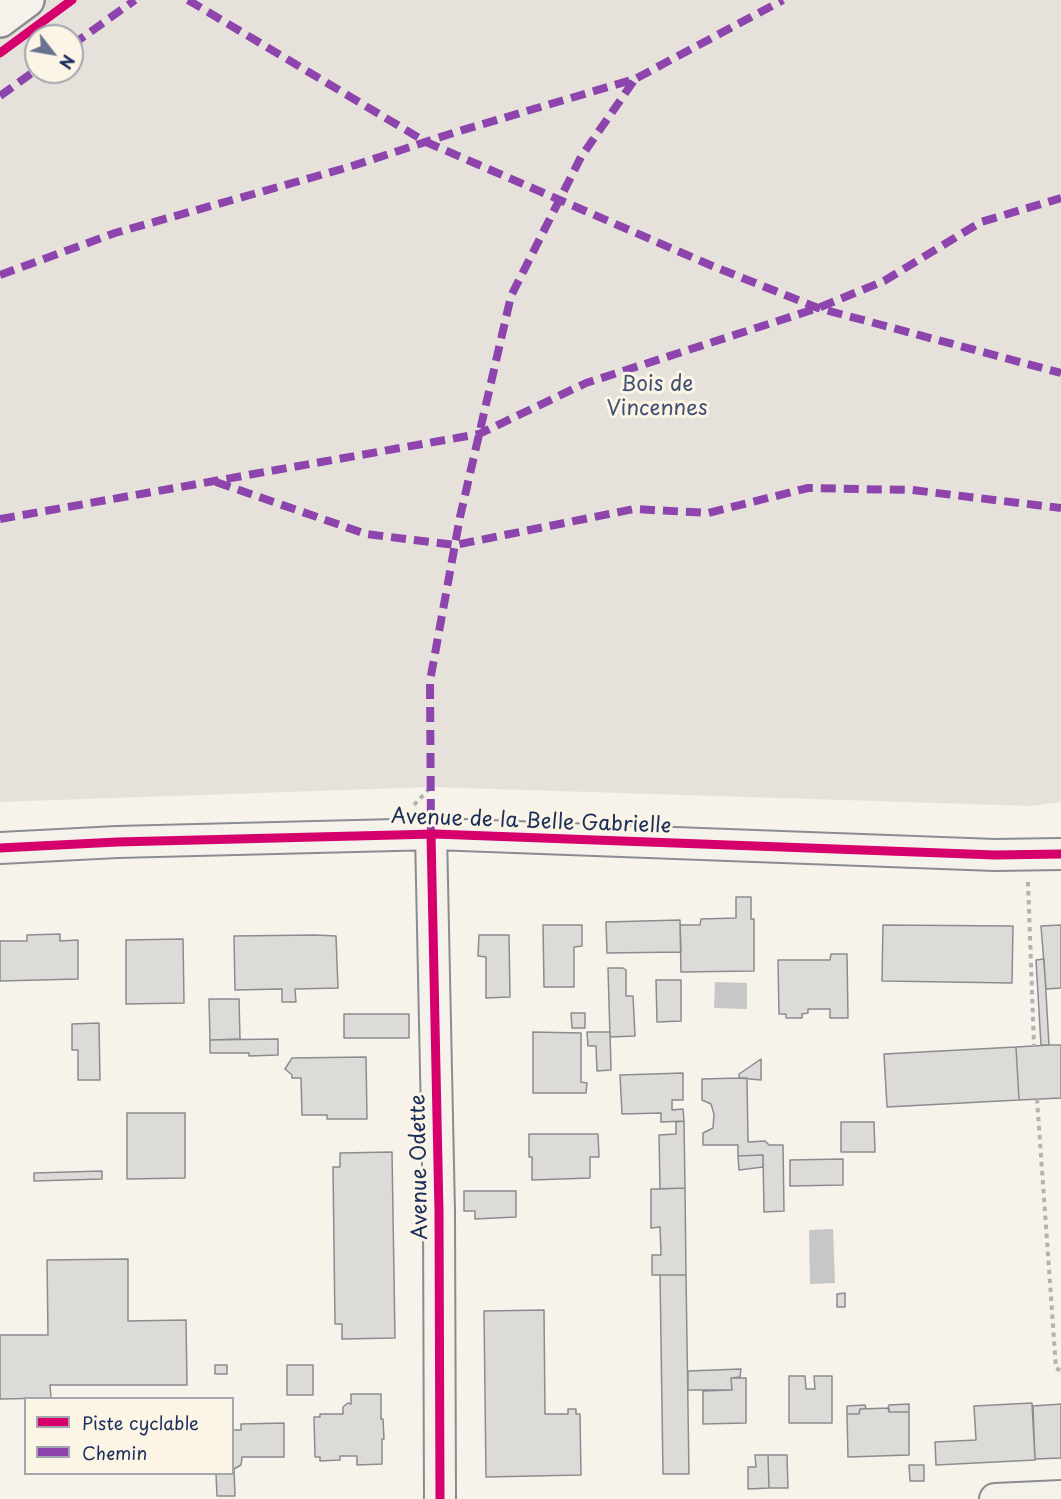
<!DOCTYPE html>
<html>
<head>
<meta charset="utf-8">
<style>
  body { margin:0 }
  #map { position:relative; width:1061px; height:1499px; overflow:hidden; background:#f7f3ea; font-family:"Playpen Sans",sans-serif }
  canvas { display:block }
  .legend { position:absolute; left:24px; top:1397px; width:210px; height:78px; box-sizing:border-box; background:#fcf5e5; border:2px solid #a2a6af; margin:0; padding:8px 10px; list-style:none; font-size:18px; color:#1b2f5e }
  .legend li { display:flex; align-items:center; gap:12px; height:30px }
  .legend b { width:30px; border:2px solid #a2a6af }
  .north { position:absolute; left:24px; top:24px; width:60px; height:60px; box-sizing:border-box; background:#fcf5e5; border:2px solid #a2a6af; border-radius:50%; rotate:121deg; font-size:16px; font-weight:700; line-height:24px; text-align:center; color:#1b2f5e }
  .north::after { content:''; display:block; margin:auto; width:21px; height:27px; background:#68748f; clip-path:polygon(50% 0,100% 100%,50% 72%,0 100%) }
</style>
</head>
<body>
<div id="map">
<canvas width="1061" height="1499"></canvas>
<ul class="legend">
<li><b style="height:8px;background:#d6006c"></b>Piste cyclable</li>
<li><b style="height:8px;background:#8e44ad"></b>Chemin</li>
</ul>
<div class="north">N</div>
</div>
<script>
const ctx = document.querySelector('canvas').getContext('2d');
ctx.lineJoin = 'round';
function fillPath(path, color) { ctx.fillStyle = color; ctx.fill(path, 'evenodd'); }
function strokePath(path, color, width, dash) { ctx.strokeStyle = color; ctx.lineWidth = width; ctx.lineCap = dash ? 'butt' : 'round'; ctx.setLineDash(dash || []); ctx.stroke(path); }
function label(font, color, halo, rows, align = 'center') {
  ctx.font = font + ' "Playpen Sans",sans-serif'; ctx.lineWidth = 6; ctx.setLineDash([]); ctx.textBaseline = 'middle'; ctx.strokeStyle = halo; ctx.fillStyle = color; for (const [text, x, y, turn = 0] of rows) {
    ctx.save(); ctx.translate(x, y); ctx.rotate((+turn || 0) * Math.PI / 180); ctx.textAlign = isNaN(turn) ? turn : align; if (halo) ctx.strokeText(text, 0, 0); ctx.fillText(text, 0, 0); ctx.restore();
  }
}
fillPath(new Path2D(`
  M 0,0 L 1061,0 L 1061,802 L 1031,806 L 431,787 L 0,802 ZM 36,36 L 72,36 L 72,72 L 36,72 Z`), '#e6e2db');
fillPath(new Path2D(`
  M 715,982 L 747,983 L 747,1009 L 714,1008 Z
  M 833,1229 L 835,1283 L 810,1284 L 809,1230 Z`), '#c7c7c7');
const building = new Path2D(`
  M 736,897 L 751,897 L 751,919 L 754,919 L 754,971 L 681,972 L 680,925 L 700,925 L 701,919 L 736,918 Z
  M 680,920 L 681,952 L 607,953 L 606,922 Z
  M 543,925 L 582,925 L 582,946 L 574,947 L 574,987 L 544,987 Z
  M 883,925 L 1013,926 L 1012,983 L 882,981 Z
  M 1061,925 L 1061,988 L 1046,989 L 1041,926 Z
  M 60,934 L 60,941 L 78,940 L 78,979 L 0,981 L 0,941 L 27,941 L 27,935 Z
  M 315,935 L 336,936 L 338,988 L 295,989 L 296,1002 L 282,1002 L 282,989 L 235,990 L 234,936 Z
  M 479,935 L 509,935 L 510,997 L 486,998 L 486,957 L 478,956 Z
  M 183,939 L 184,1003 L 126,1004 L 126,940 Z
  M 831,954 L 847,954 L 848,1018 L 830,1018 L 830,1009 L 808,1009 L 808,1013 L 802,1014 L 802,1018 L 786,1018 L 786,1014 L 779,1014 L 778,960 L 830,960 Z
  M 1044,959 L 1049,1045 L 1041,1045 L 1036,960 Z
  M 608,968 L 623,968 L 626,970 L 626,996 L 633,996 L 635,1036 L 610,1037 Z
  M 656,980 L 681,980 L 681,1021 L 657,1022 Z
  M 209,999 L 239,999 L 240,1039 L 210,1040 Z
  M 571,1013 L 585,1013 L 585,1028 L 572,1028 Z
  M 344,1014 L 409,1014 L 409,1038 L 344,1038 Z
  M 99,1023 L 100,1080 L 78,1080 L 78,1050 L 72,1050 L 72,1024 Z
  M 533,1032 L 581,1033 L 581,1082 L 587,1083 L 586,1093 L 533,1093 Z
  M 587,1032 L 610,1032 L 611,1070 L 597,1071 L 596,1046 L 588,1046 Z
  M 278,1039 L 278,1055 L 249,1056 L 249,1053 L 210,1053 L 210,1040 Z
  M 1049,1045 L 1061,1045 L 1061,1098 L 1019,1100 L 1016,1047 Z
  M 1016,1047 L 1019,1100 L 887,1107 L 884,1054 Z
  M 366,1057 L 367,1119 L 327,1119 L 327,1115 L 302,1115 L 301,1078 L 292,1078 L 292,1075 L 285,1069 L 292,1058 Z
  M 761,1059 L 761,1080 L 739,1078 L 739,1074 Z
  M 683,1073 L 683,1100 L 672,1100 L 672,1110 L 683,1109 L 684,1121 L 661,1122 L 661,1113 L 622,1114 L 620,1075 Z
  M 739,1078 L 747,1078 L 748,1142 L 765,1141 L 769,1145 L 783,1145 L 784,1211 L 764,1212 L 763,1155 L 738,1156 L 738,1145 L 703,1145 L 703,1133 L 713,1128 L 714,1114 L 711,1104 L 702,1100 L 702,1079 Z
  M 127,1113 L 185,1113 L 185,1178 L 127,1179 Z
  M 684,1121 L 685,1188 L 660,1189 L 659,1135 L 676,1134 L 676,1122 Z
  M 841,1122 L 874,1122 L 875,1152 L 841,1152 Z
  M 529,1134 L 598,1134 L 599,1157 L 590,1157 L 590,1178 L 532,1180 L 532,1157 L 529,1157 Z
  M 392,1152 L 395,1338 L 342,1339 L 342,1324 L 335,1324 L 333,1167 L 340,1167 L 340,1153 Z
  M 763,1155 L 763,1167 L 739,1170 L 738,1156 Z
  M 843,1159 L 843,1185 L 790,1186 L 790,1160 Z
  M 102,1171 L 102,1179 L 34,1181 L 34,1173 Z
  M 685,1188 L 686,1275 L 652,1275 L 652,1255 L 661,1255 L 660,1227 L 651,1228 L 651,1189 Z
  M 464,1191 L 516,1191 L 516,1217 L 475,1219 L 475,1211 L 464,1211 Z
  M 128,1259 L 128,1321 L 186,1320 L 187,1385 L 50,1385 L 51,1398 L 0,1399 L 0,1335 L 48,1335 L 47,1260 Z
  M 660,1275 L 686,1275 L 689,1474 L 663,1474 Z
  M 845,1293 L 845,1307 L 837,1307 L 837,1294 Z
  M 544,1310 L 545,1414 L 568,1414 L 568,1409 L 576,1409 L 576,1414 L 580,1414 L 581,1475 L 486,1477 L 484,1311 Z
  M 215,1365 L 227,1365 L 227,1374 L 215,1374 Z
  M 287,1365 L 313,1365 L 313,1395 L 287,1395 Z
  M 741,1369 L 740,1377 L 731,1378 L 732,1390 L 688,1390 L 688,1371 Z
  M 789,1376 L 805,1376 L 806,1389 L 815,1389 L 814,1376 L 832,1376 L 832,1423 L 789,1423 Z
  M 731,1378 L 746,1378 L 746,1423 L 703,1424 L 703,1391 L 732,1390 Z
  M 351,1394 L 381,1394 L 381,1419 L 383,1419 L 384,1439 L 382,1439 L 382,1464 L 357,1465 L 357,1456 L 340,1456 L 340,1460 L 320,1461 L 320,1457 L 315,1457 L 314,1417 L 320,1417 L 320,1414 L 343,1414 L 343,1407 L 348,1403 L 351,1404 Z
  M 1032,1403 L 1035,1460 L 936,1465 L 935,1442 L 976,1440 L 974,1406 Z
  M 909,1404 L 909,1412 L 889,1412 L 888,1408 L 889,1405 Z
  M 1061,1404 L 1061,1458 L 1035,1459 L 1033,1406 Z
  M 865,1405 L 866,1409 L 860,1409 L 859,1414 L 847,1414 L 847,1406 Z
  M 889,1408 L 889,1412 L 909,1412 L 909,1455 L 848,1457 L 847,1414 L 859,1414 L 860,1409 Z
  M 284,1423 L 284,1457 L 242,1457 L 241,1465 L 234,1469 L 235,1496 L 217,1496 L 216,1474 L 232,1474 L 232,1430 L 241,1430 L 241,1424 Z
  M 755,1455 L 768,1455 L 769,1488 L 748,1489 L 748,1467 L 756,1467 Z
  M 768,1455 L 787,1455 L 788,1488 L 769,1488 Z
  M 909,1465 L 924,1465 L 924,1481 L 910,1481 Z`);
fillPath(building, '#dddbd7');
strokePath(building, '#8a8c91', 1.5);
const minor = new Path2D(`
  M 431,834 L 439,1212 L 440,1499
  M 0,848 L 117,842 L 435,834 L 995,855 L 1061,854
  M 995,1499 L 1061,1496`);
const primary = new Path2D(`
  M 0,20 L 27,0`);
strokePath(minor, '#8a8c91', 34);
strokePath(primary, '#8a8c91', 38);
strokePath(new Path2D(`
  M 414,805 L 431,787
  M 1028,882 L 1034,1046
  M 1037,1099 L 1056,1368 L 1061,1371`), '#b2b3b4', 4, [4.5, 4.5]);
strokePath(minor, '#f5f2ec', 30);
strokePath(primary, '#f5f2ec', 33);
strokePath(new Path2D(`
  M 188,0 L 426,142 L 710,265 L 818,308 L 1061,373
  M 72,45 L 135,0
  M 0,96 L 36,70
  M 0,275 L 115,233 L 349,167 L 456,132 L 635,79 L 783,0
  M 216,482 L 366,534 L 455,545 L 634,509 L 708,513 L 808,488 L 912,490 L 1061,508
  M 0,519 L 479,434 L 586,383 L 818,308 L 884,281 L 981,222 L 1061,198
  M 434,834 L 431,834 L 430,681 L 460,517 L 511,296 L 581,157 L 635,79`), '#8e44ad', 8, [15, 8]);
strokePath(new Path2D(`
  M 0,53 L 72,0
  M 431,834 L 439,1212 L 440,1499
  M 0,848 L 117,842 L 435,834 L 995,855 L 1061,854`), '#d6006c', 9);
label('21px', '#425176', '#fcf5e5', [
  ["Bois de",657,385],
  ["Vincennes",657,409]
]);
label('21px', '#1b2f5e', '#fcf5e5', [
  ["Avenue de la Belle Gabrielle",531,822,2],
  ["Avenue Odette",420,1167,-91]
]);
</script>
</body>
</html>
